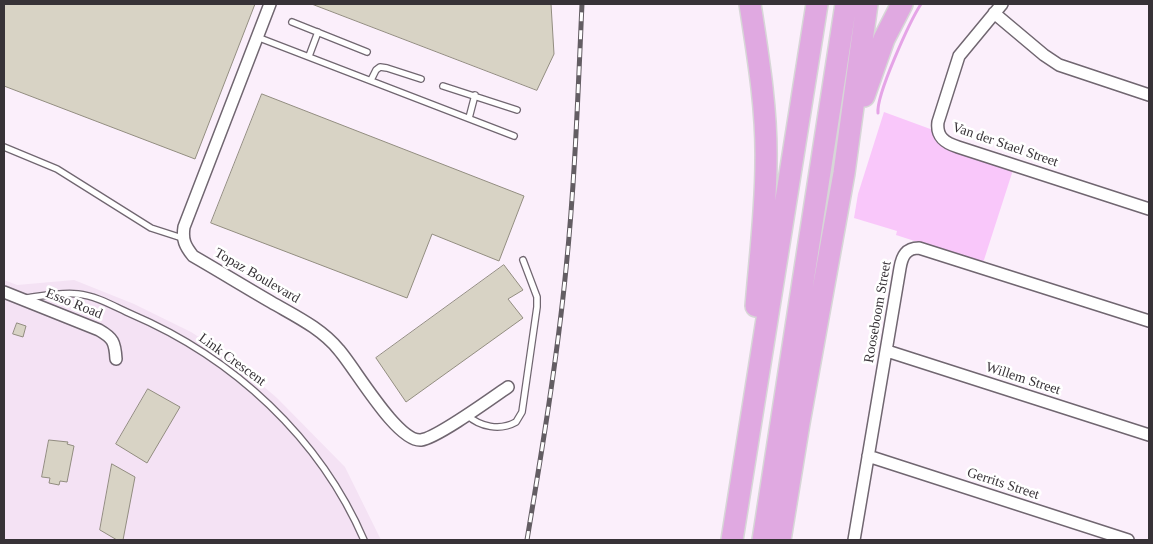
<!DOCTYPE html>
<html>
<head>
<meta charset="utf-8">
<style>
  body { margin:0 }
  #map { position:relative; width:1153px; height:544px; overflow:hidden; background:#fbeffb; font-family:Georgia,serif }
  canvas { display:block }
  .frame { position:absolute; inset:0; border:5px solid #373237; pointer-events:none }
</style>
</head>
<body>
<div id="map">
<canvas width="1153" height="544"></canvas>
<div class="frame"></div>
</div>
<script>
const ctx = document.querySelector('canvas').getContext('2d');
ctx.lineJoin = 'round';
function fillPath(path, color) { ctx.fillStyle = color; ctx.fill(path, 'evenodd'); }
function strokePath(path, color, width, dash) { ctx.strokeStyle = color; ctx.lineWidth = width; ctx.lineCap = dash ? 'butt' : 'round'; ctx.setLineDash(dash || []); ctx.stroke(path); }
function label(font, color, halo, rows, align = 'center') {
  ctx.font = font + ' Georgia,serif'; ctx.lineWidth = 5; ctx.setLineDash([]); ctx.textBaseline = 'middle'; ctx.strokeStyle = halo; ctx.fillStyle = color; for (const [text, x, y, turn = 0] of rows) {
    ctx.save(); ctx.translate(x, y); ctx.rotate((+turn || 0) * Math.PI / 180); ctx.textAlign = isNaN(turn) ? turn : align; if (halo) ctx.strokeText(text, 0, 0); ctx.fillText(text, 0, 0); ctx.restore();
  }
}
fillPath(new Path2D(`
  M 4,280 L 17,285 L 74,280 L 134,304 L 191,332 L 227,355 L 277,398 L 345,467 L 381,540 L 4,540 Z`), '#f4e2f4');
fillPath(new Path2D(`
  M 884,112 L 933,130 L 937,141 L 946,149 L 1013,170 L 983,263 L 896,235 L 897,231 L 854,218 L 858,194 Z`), '#f9c7fa');
strokePath(new Path2D(`
  M 878,113 C 876,95 910,21 921,4`), '#e5a4e7', 3);
const building = new Path2D(`
  M 4,4 L 255,4 L 195,159 L 4,86 Z
  M 312,4 L 551,4 L 554,54 L 537,90 Z
  M 262,94 L 524,196 L 499,261 L 432,234 L 407,298 L 211,223 Z
  M 504,265 L 523,290 L 508,299 L 523,318 L 406,402 L 376,358 Z
  M 17,323 L 26,326 L 23,337 L 13,334 Z
  M 148,389 L 180,407 L 147,463 L 116,444 Z
  M 49,440 L 68,442 L 67,444 L 74,446 L 67,482 L 60,481 L 59,485 L 49,483 L 50,478 L 42,477 Z
  M 112,464 L 135,477 L 123,540 L 117,540 L 100,530 Z`);
fillPath(building, '#d8d3c5');
strokePath(building, '#928d80', 1);
const service = new Path2D(`
  M 292,22 L 367,52
  M 257,37 L 514,136
  M 309,56 L 318,32
  M 371,80 L 376,70 L 380,67 L 387,68 L 421,79
  M 443,86 L 517,110
  M 469,118 L 475,95
  M 4,147 L 57,169 L 151,228 L 182,238
  M 26,298 C 43,296 61,292 78,294 C 97,296 115,307 131,314 C 234,358 320,438 364,540
  M 467,415 C 480,427 500,431 516,422 L 522,412 L 537,307 L 537,297 L 523,260`);
const minor = new Path2D(`
  M 270,4 L 184,227 C 182,240 185,246 193,256 C 219,271 245,287 271,302 C 295,316 321,328 339,350 C 355,368 397,442 421,440 C 437,438 492,398 508,387
  M 1002,4 L 959,56 L 938,122 C 936,137 945,143 958,147 L 1149,209
  M 994,13 L 1044,55 L 1059,65 L 1149,95
  M 4,292 L 99,330 C 113,338 115,342 116,359
  M 887,351 L 1149,435
  M 868,456 L 1128,540
  M 854,540 L 900,268 C 902,256 906,248 919,248 L 1149,321`);
const motorway = new Path2D(`
  M 750,4 C 758,56 767,109 766,162 C 766,210 760,258 756,306
  M 864,96 L 884,39 L 902,4
  M 732,540 L 817,4
  M 763,540 L 846,4
  M 780,540 L 799,423 L 844,173 L 867,4`);
strokePath(service, '#706670', 8);
strokePath(minor, '#706670', 14);
strokePath(motorway, '#d7d6d7', 24);
strokePath(service, '#fff', 5.5);
strokePath(minor, '#fff', 11);
strokePath(motorway, '#e0a9e1', 21);
const rail = new Path2D(`
  M 527,540 C 542,450 557,360 566,269 C 575,181 578,92 582,4`);
strokePath(rail, '#635d63', 5);
strokePath(rail, '#fff', 3, [9]);
label('14px', '#373237', '#fff', [
  ["Van der Stael Street",1005,145,19],
  ["Topaz Boulevard",257,276,30],
  ["Esso Road",74,304,22],
  ["Rooseboom Street",878,312,-80],
  ["Link Crescent",232,360,36],
  ["Willem Street",1023,379,18],
  ["Gerrits Street",1003,484,18]
]);
</script>
</body>
</html>
